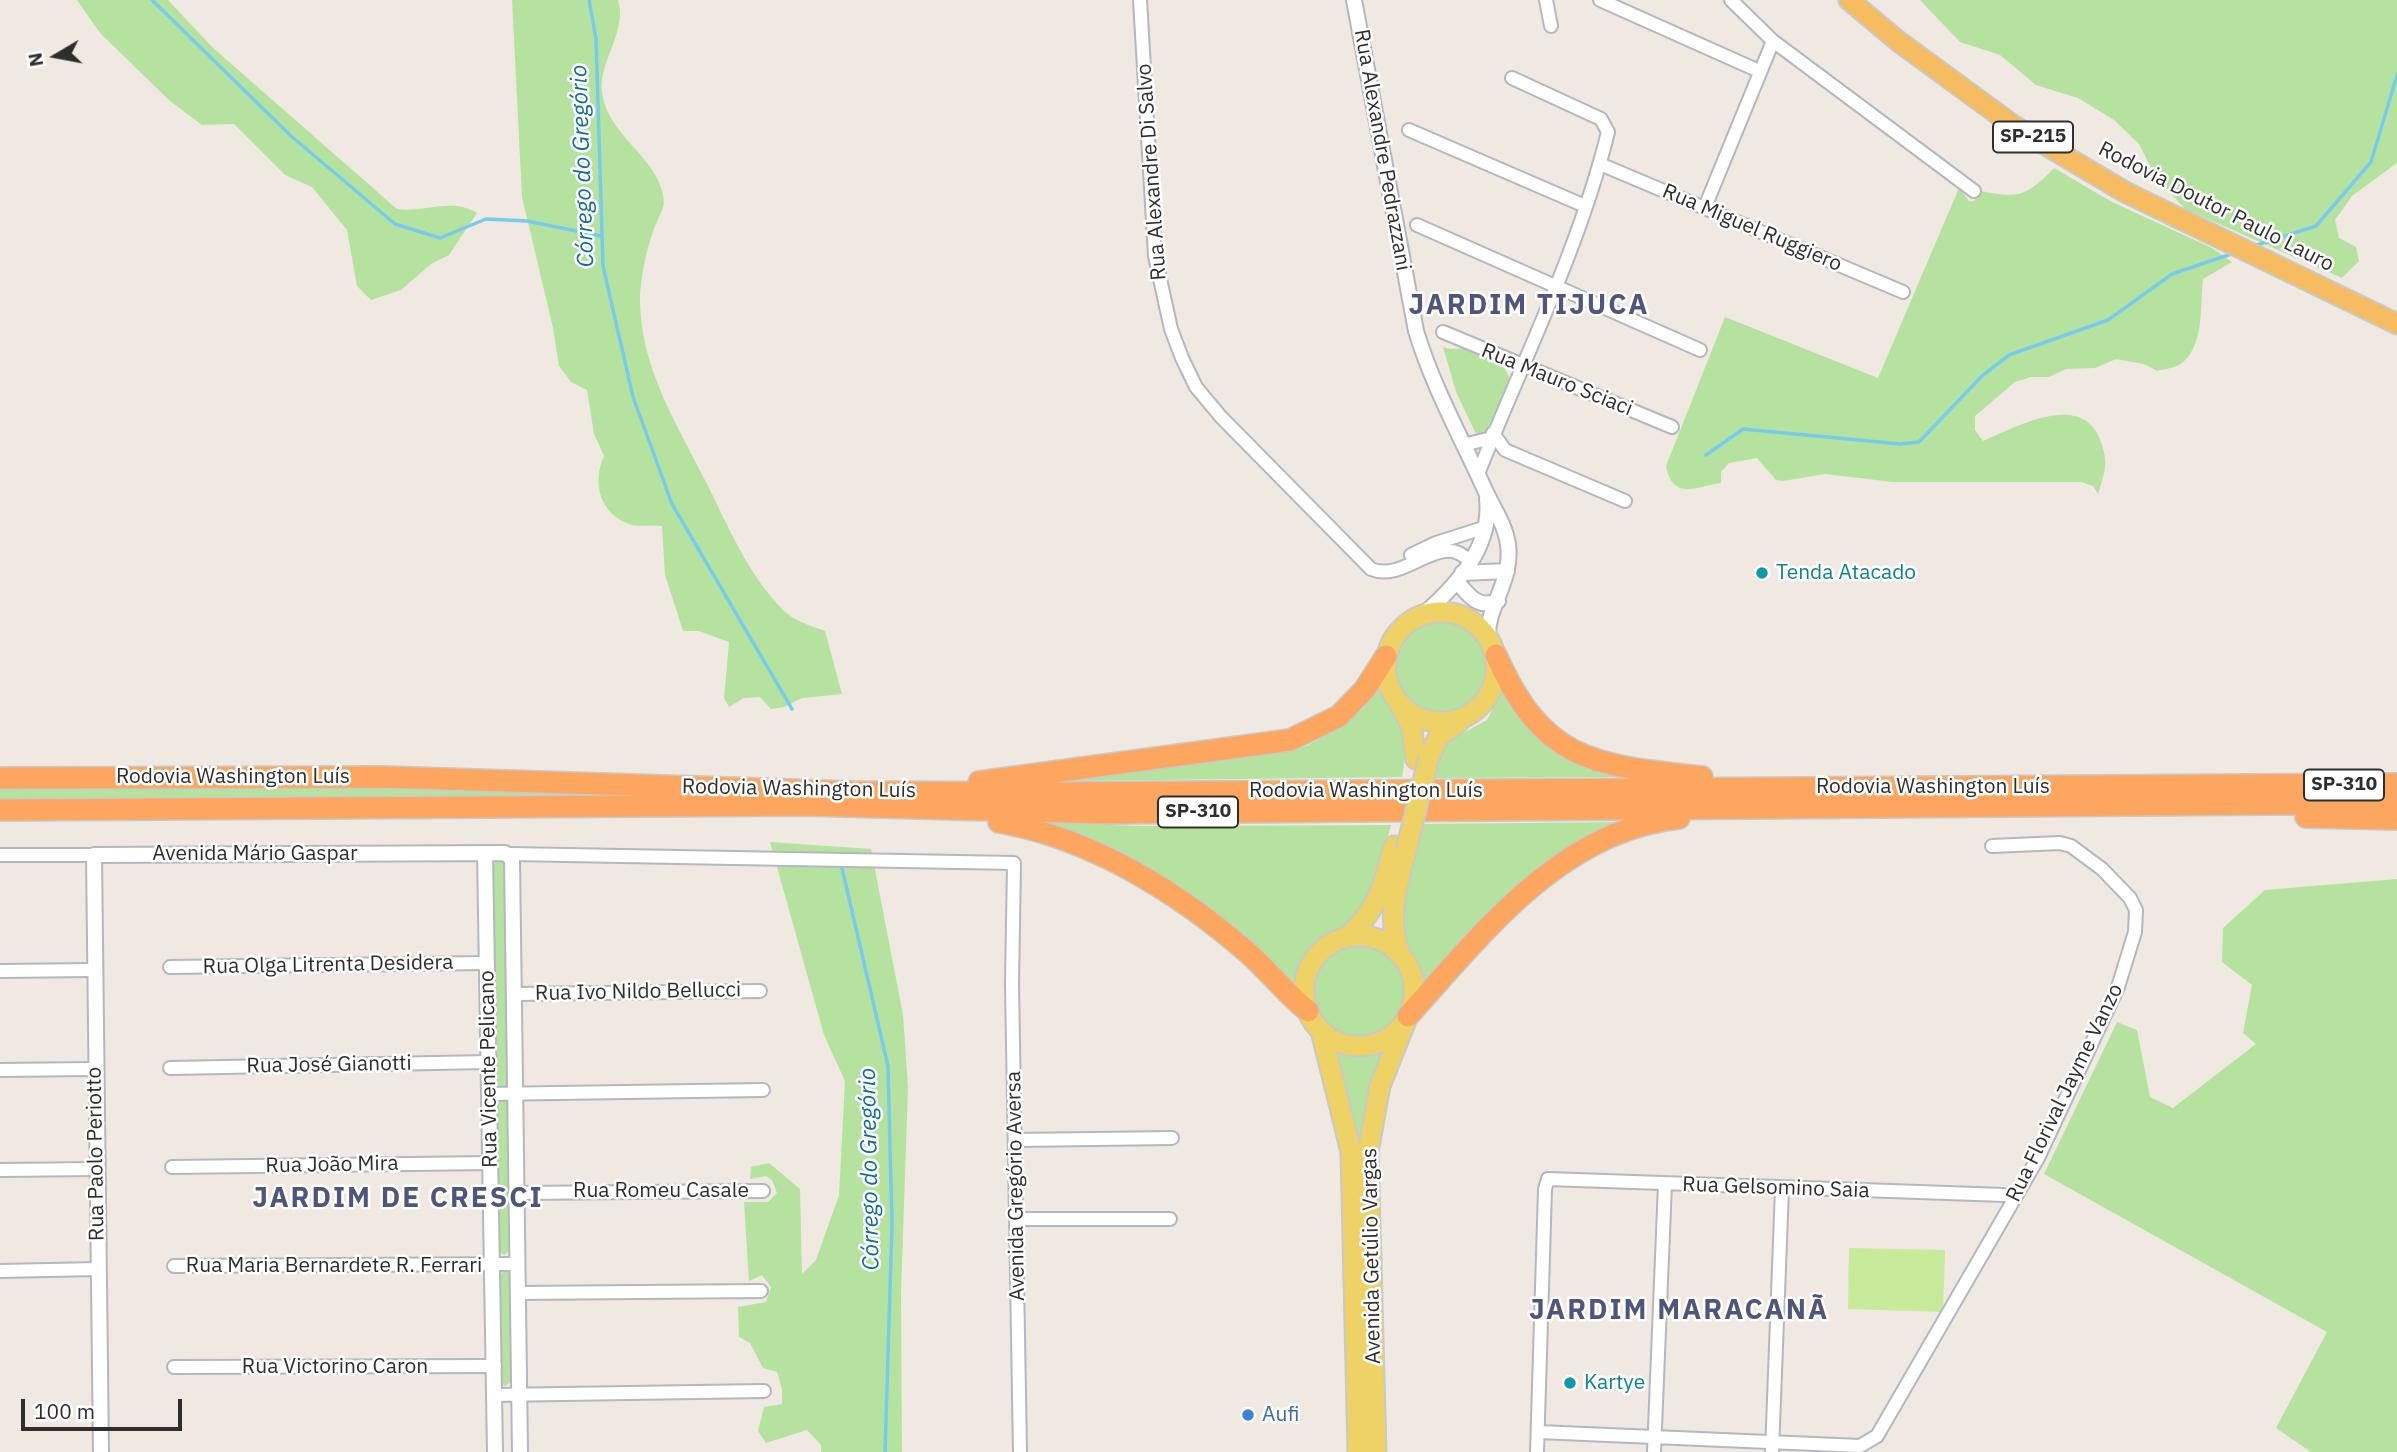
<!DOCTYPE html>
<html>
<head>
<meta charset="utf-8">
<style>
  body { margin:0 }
  #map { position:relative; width:2397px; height:1452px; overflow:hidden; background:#efe9e1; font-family:"IBM Plex Sans",sans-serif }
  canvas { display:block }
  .north { position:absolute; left:21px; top:21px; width:70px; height:70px; -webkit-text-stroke:5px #fff; paint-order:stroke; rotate:260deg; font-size:19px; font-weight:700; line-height:28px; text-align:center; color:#2e2e2e }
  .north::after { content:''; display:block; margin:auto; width:24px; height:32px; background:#2e2e2e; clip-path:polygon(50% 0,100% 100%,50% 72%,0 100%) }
  .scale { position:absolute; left:21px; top:1399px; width:161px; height:32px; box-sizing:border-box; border:4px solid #2e2e2e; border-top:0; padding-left:9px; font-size:21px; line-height:24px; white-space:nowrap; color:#2e2e2e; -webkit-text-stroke:5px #fff; paint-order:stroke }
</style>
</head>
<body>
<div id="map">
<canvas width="2397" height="1452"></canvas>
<div class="north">N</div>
<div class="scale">100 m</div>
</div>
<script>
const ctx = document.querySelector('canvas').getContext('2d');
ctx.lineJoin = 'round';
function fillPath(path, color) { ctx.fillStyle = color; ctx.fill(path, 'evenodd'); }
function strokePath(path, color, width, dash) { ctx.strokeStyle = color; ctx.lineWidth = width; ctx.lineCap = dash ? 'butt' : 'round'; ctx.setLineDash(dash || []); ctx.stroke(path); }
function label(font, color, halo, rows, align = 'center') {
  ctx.font = font + ' "IBM Plex Sans",sans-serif'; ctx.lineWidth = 5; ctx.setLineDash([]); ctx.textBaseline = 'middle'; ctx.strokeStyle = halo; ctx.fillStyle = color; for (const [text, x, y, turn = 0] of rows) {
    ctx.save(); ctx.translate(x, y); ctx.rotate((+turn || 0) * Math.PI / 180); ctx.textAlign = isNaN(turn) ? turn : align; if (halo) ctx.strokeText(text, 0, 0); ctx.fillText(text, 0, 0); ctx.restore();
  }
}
fillPath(new Path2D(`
  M 77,0 L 168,0 L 212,47 L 397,209 C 425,213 451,197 477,213 L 449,255 L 431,264 L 401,290 L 371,300 L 357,286 L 347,230 L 312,187 L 285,175 L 234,124 L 202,125 L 170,101 L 100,33 Z
  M 512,0 L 618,0 C 628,30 598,63 602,92 C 607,135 656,156 663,195 C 666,208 660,213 656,224 C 647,245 640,279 640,302 C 641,369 678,426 707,484 C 728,526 749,576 783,610 C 794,621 811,626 825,631 L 842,694 L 802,698 L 784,707 L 771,709 L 760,697 L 744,698 L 729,707 L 724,698 L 729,642 L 699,631 L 683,631 L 665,575 L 662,526 C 652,524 638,528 629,524 C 599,513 592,482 604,456 L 594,434 L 587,390 L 571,382 L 559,366 L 553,328 L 522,197 Z
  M 1920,0 L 2397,0 L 2397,163 L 2352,196 L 2335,220 L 2339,238 L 2356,247 L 2359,261 L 2342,278 L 2185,209 L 2154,174 L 2139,144 L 2114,120 L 2078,98 L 2036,85 L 2000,55 L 1960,42 Z
  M 2054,168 L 2112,202 L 2212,248 L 2232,262 L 2203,279 C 2200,304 2205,349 2179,365 C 2173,368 2164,369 2157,371 L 2144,364 L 2116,359 L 2095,368 L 2066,369 L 2049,377 L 2031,377 L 2015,382 L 1975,416 L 1975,430 L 1983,441 C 2016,427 2079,392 2099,437 C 2109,462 2106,469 2098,494 L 2093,486 L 2081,482 L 1893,482 L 1825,474 L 1783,481 L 1776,480 L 1757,458 L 1729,463 L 1721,472 L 1721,483 C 1694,487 1673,501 1666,466 L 1725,317 L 1878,378 L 1959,188 L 1969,201 L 1974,201 L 1981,191 C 2019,199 2027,196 2054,168 Z
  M 1443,347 C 1452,351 1458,347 1466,349 C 1483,352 1507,363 1510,380 L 1486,435 L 1476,434 L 1456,392 Z
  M1392 668a48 48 0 1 1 96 0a48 48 0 1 1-96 0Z
  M 1504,684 L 1512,701 L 1621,777 L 1432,778 L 1437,756 L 1447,742 L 1487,720 Z
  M 1377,685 C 1382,701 1396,708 1402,722 C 1409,738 1405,761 1402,777 L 1077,781 L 1307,746 L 1348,721 Z
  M 321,782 L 582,789 L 583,800 L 0,804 L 0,784 Z
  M 1629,822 L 1598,836 L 1423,992 C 1424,954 1411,959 1402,931 C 1394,904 1414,853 1420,824 Z
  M 1041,823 L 1145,826 L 1391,825 C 1382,859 1376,892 1352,920 C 1346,927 1336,929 1328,934 C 1305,947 1300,969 1296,994 L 1277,972 Z
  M 770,842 L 871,849 L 903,1015 L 908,1087 L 901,1294 L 902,1452 L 821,1452 L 821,1445 L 807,1430 L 766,1443 L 758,1431 L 764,1407 L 782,1404 L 782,1389 L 777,1372 L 763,1368 L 750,1343 L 739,1337 L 738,1307 L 766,1302 L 771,1287 L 762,1275 L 749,1281 L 744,1202 L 768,1202 L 777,1193 L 772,1180 L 766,1176 L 750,1179 L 751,1167 L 769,1163 L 800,1189 L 802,1274 L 816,1260 L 839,1195 L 845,1081 L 824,1035 Z
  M 499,859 L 505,862 L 511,1088 L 501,1089 L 495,1083 L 492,866 Z
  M 2397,879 L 2397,1452 L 2311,1452 L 2276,1428 L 2327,1332 L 2044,1174 L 2117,1022 L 2137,1030 L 2150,1097 L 2173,1108 L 2256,1044 L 2243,1033 L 2252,985 L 2222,962 L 2223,928 L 2265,890 Z
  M1312 992a48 48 0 1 1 96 0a48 48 0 1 1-96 0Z
  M 1387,1044 L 1363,1149 L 1355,1163 L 1330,1047 L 1356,1052 Z
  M 509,1096 L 511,1250 L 504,1255 L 496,1249 L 496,1100 Z
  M 503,1271 L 511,1272 L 513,1381 L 505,1386 L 498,1381 L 498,1279 Z`), '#b5e39f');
fillPath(new Path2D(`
  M 1849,1248 L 1945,1250 L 1943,1312 L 1848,1309 Z`), '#c7ea9b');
strokePath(new Path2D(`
  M 152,0 L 291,136 L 395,224 L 440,238 L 486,219 L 527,221 L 601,236
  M 589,0 L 596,39 L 603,266 L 633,397 L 672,504 L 792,709
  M 2254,246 L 2316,226 L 2371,162 L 2397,75
  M 1706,455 L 1743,429 L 1900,444 L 1919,442 L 1982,376 L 2009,355 L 2108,320 L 2172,274 L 2234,253
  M 841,864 L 888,1066 L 892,1226 L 885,1452`), '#77cced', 3.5);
const minor = new Path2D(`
  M 1140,0 L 1155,256 L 1171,329 L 1182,358 L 1196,387 L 1221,417 L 1371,569 C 1406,584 1441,528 1470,562
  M 1546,0 L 1551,26
  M 1600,0 L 1759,71
  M 1731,0 L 1773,41 L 1974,191
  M 1409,130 L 1585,206
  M 1600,164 L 1903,292
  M 1705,207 L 1773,41
  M 1417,225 L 1700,350
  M 1443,332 L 1672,427
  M 1493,433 L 1505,450 L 1625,501
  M 1463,445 L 1492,438
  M 1478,474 C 1522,362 1579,250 1608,132 L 1601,119 L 1512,78
  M 1411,555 L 1436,543 L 1486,527
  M 510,854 L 1014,863 L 1012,984 L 1020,1452
  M 0,855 L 94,855
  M 170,967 L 486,963
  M 0,971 L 93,970
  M 515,994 L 760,991
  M 170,1068 L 488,1062
  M 0,1070 L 94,1069
  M 489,1094 L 763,1090
  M 1015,1140 L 1172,1138
  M 172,1167 L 491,1163
  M 0,1170 L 96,1169
  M 518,1193 L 763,1191
  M 1017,1219 L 1170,1219
  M 174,1266 L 518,1264
  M 0,1271 L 99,1269
  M 518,1293 L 761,1291
  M 174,1367 L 495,1366
  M 495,1395 L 764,1391
  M 1539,1432 L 1860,1446 L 1877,1436 L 2038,1158 L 2118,987 L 2135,932 L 2136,910 L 2130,898 L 2102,869 L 2071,846 L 2060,843 L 1992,846
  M 1537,1452 L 1545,1189 L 1548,1179 L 2004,1195
  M 1654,1452 L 1665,1184
  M 1772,1452 L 1782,1188`);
const tertiary = new Path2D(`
  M 1354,0 L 1416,331 C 1433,387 1461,437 1485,490 C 1493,508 1505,524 1508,544 C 1513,582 1487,605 1488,637
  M 1462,573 L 1507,571
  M 1457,582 C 1470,596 1477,609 1498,601
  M 1425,613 C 1458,584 1492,546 1487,499
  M 485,853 L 495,1452
  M 101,1452 L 94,855 L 505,853 L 512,859 L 520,1452`);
const primary = new Path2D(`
  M1386 667a55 55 0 1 1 110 0a55 55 0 1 1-110 0Z
  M 1401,707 L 1411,725 L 1416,759
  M 1429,757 L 1439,736 L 1459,722
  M1304 991a55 55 0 1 1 110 0a55 55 0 1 1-110 0Z
  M 1347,937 C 1379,909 1383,885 1394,846
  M 1399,952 C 1387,915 1397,887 1406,850
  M 1321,1031 L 1351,1152 L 1358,1452
  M 1376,1452 L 1368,1152 L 1380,1086 L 1405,1023`);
const trunk = new Path2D(`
  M 1849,0 L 1898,41 L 2014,126 L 2125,192 L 2397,324`);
const motorway = new Path2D(`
  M 1496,655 C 1544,763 1594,765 1702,777
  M 0,778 L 383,777 L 852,792 L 1059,793 L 2397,784
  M 979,782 L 1290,740 L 1339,716 L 1365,689 L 1386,656
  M 0,810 L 806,805 L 1104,813 L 2397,803
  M 2306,817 L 2397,819
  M 999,822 C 1091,838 1178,892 1247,952 C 1269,971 1286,994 1308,1011
  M 1408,1016 C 1482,934 1561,830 1679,818`);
strokePath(minor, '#b4b7c1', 16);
strokePath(tertiary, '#b4b7c1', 18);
strokePath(primary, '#c9c9c9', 23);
strokePath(trunk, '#c9c9c9', 23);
strokePath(motorway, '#c9c9c9', 24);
strokePath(minor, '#fff', 12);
strokePath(tertiary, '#fff', 14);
strokePath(primary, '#efd266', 19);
strokePath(trunk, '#f6bc62', 19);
strokePath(motorway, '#fca65f', 21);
const primaryBridge = new Path2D(`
  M 1406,850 L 1429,757`);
strokePath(primaryBridge, '#c9c9c9', 23, []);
strokePath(primaryBridge, '#efd266', 19);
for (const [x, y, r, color] of [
  [1762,573,7,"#0f9aa8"],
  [1570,1383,7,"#0f9aa8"],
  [1248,1415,7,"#3f7fe0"]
]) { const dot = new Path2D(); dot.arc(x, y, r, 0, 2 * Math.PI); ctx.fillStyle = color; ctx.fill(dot); strokePath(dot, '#fff', 2.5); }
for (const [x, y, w] of [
  [2033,137,80],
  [2344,785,80],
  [1198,812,80]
]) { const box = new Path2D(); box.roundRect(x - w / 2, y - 15.5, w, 31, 5); ctx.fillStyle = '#fff'; ctx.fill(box); strokePath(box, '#2e2e2e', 2); }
label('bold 19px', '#2e2e2e', null, [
  ["SP-215",2033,137],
  ["SP-310",2344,785],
  ["SP-310",1198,812]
]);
label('21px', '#2e2e2e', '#fff', [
  ["Rua Alexandre Pedrazzani",1382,150,80],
  ["Rua Alexandre Di Salvo",1152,172,-94],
  ["Rodovia Doutor Paulo Lauro",2216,207,27],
  ["Rua Miguel Ruggiero",1752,228,23],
  ["Rua Mauro Sciaci",1557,380,22],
  ["Rodovia Washington Luís",233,777],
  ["Rodovia Washington Luís",1933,787],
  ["Rodovia Washington Luís",799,789,1],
  ["Rodovia Washington Luís",1366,791],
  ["Avenida Mário Gaspar",255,854],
  ["Rua Olga Litrenta Desidera",328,965,-1],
  ["Rua Ivo Nildo Bellucci",638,992,-1],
  ["Rua José Gianotti",329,1065,-1],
  ["Rua Vicente Pelicano",489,1069,-91],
  ["Rua Florival Jayme Vanzo",2065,1093,-64],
  ["Rua Paolo Periotto",96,1154,-91],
  ["Rua João Mira",332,1165,-1],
  ["Avenida Gregório Aversa",1016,1186,-91],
  ["Rua Gelsomino Saia",1776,1188,2],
  ["Rua Romeu Casale",661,1191],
  ["Avenida Getúlio Vargas",1372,1256,-91],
  ["Rua Maria Bernardete R. Ferrari",334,1266],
  ["Rua Victorino Caron",335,1367]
]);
label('21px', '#0d838f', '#fff', [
  ["Tenda Atacado",1776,573],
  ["Kartye",1584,1383]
], 'left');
label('21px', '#366cbe', '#fff', [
  ["Aufi",1262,1415]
], 'left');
label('italic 23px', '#106ba0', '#fff', [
  ["Córrego do Gregório",583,166,-92],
  ["Córrego do Gregório",870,1169,-91]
]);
ctx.letterSpacing = '2px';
label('bold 28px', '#4e567f', '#fff', [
  ["JARDIM TIJUCA",1529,306],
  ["JARDIM DE CRESCI",398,1199],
  ["JARDIM MARACANÃ",1679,1311]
]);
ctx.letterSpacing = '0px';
</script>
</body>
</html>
